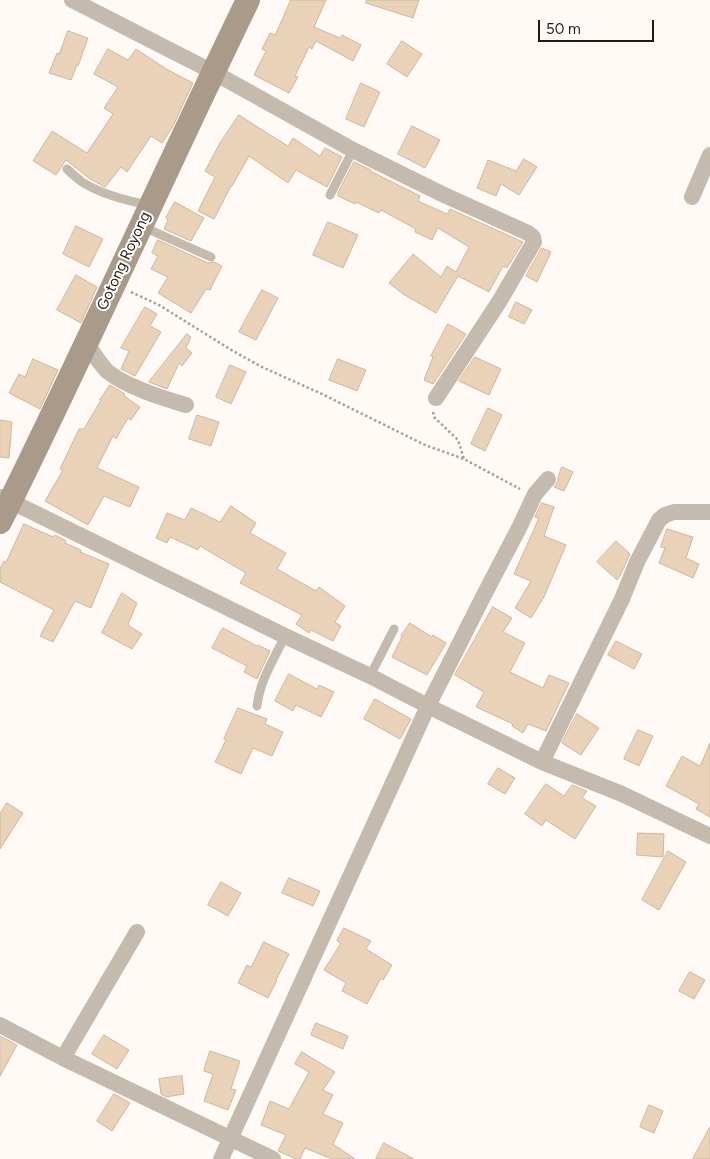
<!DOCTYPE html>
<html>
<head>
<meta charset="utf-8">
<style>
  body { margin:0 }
  #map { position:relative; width:710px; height:1159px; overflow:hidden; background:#fffaf5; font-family:Figtree,sans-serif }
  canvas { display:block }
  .scale { position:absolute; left:538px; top:20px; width:116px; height:22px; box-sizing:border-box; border:2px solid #231b11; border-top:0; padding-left:6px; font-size:15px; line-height:18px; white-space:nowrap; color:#231b11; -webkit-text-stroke:4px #fff; paint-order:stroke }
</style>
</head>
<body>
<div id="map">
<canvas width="710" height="1159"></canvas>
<div class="scale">50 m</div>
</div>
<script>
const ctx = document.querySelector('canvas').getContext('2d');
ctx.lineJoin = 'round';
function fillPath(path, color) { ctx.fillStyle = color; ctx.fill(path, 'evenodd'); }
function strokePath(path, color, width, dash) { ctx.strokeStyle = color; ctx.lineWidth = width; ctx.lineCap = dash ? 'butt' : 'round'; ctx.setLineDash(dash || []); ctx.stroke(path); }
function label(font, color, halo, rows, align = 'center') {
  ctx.font = font + ' Figtree,sans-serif'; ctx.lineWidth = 4; ctx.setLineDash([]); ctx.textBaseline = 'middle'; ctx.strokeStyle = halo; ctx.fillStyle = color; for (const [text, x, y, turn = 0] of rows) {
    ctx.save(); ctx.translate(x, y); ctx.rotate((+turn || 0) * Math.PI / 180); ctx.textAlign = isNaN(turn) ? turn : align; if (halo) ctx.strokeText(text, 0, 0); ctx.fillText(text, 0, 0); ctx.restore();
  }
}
const building = new Path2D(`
  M 291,0 L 326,0 L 314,27 L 340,38 L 342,35 L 361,45 L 353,61 L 316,41 L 312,49 L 309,47 L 295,76 L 298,77 L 289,93 L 254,75 L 266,51 L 262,49 L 270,33 L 275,35 Z
  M 367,0 L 419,0 L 413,18 L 366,3 Z
  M 68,31 L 88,38 L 78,66 L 77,65 L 71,80 L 49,73 L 57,53 L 59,54 Z
  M 402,41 L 422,54 L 407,77 L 387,64 Z
  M 108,49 L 128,60 L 136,49 L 168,70 L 193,83 L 172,128 L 162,143 L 151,136 L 127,172 L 121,167 L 105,187 L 90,179 L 66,160 L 56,175 L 33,161 L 52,131 L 87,153 L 113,114 L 104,108 L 118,87 L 94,74 Z
  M 361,83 L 380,92 L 364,127 L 346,119 Z
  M 239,115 L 267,133 L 288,146 L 293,138 L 320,156 L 325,148 L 342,157 L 327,187 L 296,170 L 288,183 L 249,156 L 232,186 L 231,186 L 214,219 L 198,211 L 215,177 L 205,171 L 220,143 Z
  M 412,126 L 440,140 L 425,168 L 398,154 Z
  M 524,159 L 537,167 L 519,195 L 501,184 L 496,196 L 477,188 L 488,160 L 516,171 Z
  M 354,162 L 371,170 L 370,171 L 420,196 L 418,201 L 447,214 L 450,209 L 523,242 L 507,268 L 503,266 L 489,292 L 458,276 L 436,313 L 403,294 L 389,283 L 413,254 L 441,277 L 447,266 L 456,272 L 469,247 L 438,228 L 432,240 L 415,232 L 416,229 L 381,210 L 379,213 L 356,202 L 355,204 L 338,196 L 338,193 Z
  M 175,202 L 204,218 L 191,241 L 164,229 L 168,220 L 166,218 Z
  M 328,222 L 358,235 L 343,268 L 313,255 Z
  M 76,226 L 103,239 L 89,267 L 63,254 Z
  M 158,240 L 208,263 L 214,262 L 222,266 L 210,290 L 206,289 L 191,313 L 158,293 L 168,277 L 151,269 L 158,256 L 152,253 Z
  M 542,248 L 551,252 L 537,282 L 526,276 Z
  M 76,275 L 97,287 L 81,323 L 57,310 Z
  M 262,290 L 278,298 L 256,340 L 239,332 Z
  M 516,302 L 532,310 L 524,324 L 509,317 Z
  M 145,307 L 157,314 L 150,326 L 161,332 L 135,376 L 121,369 L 129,351 L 121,348 Z
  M 448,324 L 466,334 L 433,384 L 424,380 L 433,357 L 431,356 Z
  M 187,334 L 191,337 L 186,348 L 192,353 L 182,366 L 179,363 L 167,389 L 149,382 Z
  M 475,357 L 501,369 L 489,395 L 459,381 Z
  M 33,359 L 58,370 L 40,409 L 9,393 L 19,374 L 25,377 Z
  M 338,359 L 366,370 L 357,391 L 329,380 Z
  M 230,365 L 246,372 L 231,404 L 216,397 Z
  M 110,385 L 125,394 L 124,396 L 140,407 L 131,420 L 128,418 L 116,439 L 113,436 L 97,468 L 139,487 L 130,507 L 104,496 L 88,525 L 45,501 L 63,470 L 60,469 L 79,429 L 84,429 L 101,400 L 100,400 Z
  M 488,408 L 502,415 L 485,451 L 471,444 Z
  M 197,415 L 219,422 L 211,446 L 189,439 Z
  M 0,420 L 12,422 L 9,458 L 0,457 Z
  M 562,467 L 573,472 L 564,491 L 554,487 L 558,481 L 558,477 Z
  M 542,503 L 554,507 L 544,536 L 566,545 L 544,597 L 531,618 L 515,608 L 531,581 L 514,574 L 539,518 L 535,517 Z
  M 231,506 L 256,523 L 250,533 L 286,553 L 277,569 L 316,591 L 319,587 L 345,606 L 335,622 L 341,626 L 333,641 L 311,630 L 309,633 L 296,624 L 302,615 L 240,583 L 246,573 L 200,546 L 198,550 L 170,537 L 167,543 L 156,538 L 167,513 L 185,520 L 191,508 L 220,522 Z
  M 24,524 L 53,537 L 55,535 L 66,541 L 65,543 L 81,550 L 80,552 L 109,564 L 91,608 L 75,601 L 53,642 L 40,636 L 54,610 L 0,582 L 0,568 L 4,561 L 6,562 Z
  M 667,529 L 693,537 L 686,558 L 699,564 L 693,578 L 659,563 L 665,548 L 661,547 Z
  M 616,541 L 630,554 L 620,576 L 617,580 L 597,562 Z
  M 122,593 L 137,603 L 128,625 L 142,634 L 132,649 L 102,633 Z
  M 493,607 L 512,618 L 503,632 L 525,643 L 510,672 L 543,688 L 549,675 L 569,683 L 546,731 L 528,724 L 523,733 L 512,726 L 513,724 L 476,707 L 484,692 L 455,675 Z
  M 410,623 L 432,637 L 433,635 L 446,643 L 427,675 L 392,657 L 402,637 L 401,636 Z
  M 223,628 L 257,646 L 258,645 L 270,651 L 257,679 L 244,672 L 247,666 L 212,648 Z
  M 616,641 L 642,654 L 634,669 L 608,655 Z
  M 289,674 L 317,689 L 319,685 L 334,692 L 321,717 L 296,705 L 293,711 L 275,701 Z
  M 375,699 L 411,719 L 400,739 L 364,719 Z
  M 238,708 L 267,719 L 265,724 L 283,732 L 272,756 L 253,748 L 241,774 L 215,762 L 226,740 L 224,739 Z
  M 577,714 L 599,728 L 581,755 L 562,743 Z
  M 638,730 L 653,736 L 639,766 L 624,759 Z
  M 710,743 L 710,817 L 696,809 L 699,804 L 666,786 L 682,756 L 700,766 Z
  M 498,768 L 515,778 L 505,794 L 488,784 Z
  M 546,784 L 564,796 L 572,785 L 587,791 L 582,798 L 596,806 L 575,839 L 546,820 L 542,826 L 525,814 Z
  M 7,803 L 23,813 L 0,849 L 0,814 Z
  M 638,833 L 664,834 L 663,857 L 637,855 Z
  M 668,851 L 686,862 L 659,910 L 642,900 Z
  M 289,878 L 320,891 L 313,906 L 282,893 Z
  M 221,882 L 241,893 L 228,916 L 208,905 Z
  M 344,928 L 371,941 L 366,949 L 392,965 L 383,980 L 381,978 L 367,1004 L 342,991 L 346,983 L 324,970 L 341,943 L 337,941 Z
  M 264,942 L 289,954 L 276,980 L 277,980 L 268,998 L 238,983 L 247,965 L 251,967 Z
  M 690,972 L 705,980 L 694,999 L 679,991 Z
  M 316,1023 L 348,1036 L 343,1049 L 311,1035 Z
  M 104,1035 L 129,1050 L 117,1069 L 92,1054 Z
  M 0,1036 L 17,1045 L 0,1076 Z
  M 210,1051 L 240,1061 L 231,1089 L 236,1090 L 228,1110 L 204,1101 L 213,1074 L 204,1071 Z
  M 302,1052 L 335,1072 L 323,1090 L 333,1095 L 323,1114 L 343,1123 L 333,1144 L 355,1159 L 332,1159 L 305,1148 L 300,1159 L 296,1159 L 278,1151 L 286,1135 L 261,1125 L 270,1101 L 289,1109 L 309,1072 L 295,1064 Z
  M 182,1076 L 184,1094 L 166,1097 L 161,1094 L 159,1079 Z
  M 114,1094 L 130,1103 L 112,1131 L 97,1121 Z
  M 649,1105 L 663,1111 L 654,1133 L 640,1127 Z
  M 710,1127 L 710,1159 L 693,1159 Z
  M 384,1143 L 414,1159 L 376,1159 Z`);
fillPath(building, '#e9d2b7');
strokePath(building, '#cdb79c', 1);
strokePath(new Path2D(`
  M 131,292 L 159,305 L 233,351 L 262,367 L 322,394 L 425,445 L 464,459 L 520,489
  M 433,412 L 434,417 L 458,440 L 464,459`), '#a7a199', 2.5, [2.5, 2.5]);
strokePath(new Path2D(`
  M 67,169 C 72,174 77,178 82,182 C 103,195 127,201 150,205
  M 330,195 L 353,150
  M 141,226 L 211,257
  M 370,676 L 394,629
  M 257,706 C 260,680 274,659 285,636`), '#c4baae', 9);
strokePath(new Path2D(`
  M 72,0 L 213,72 L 353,150 L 442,194 L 528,233 L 533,237 L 534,242 L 499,302 L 436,398
  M 692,197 L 710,155
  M 86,343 C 93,352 99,363 107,371 C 126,387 162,398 186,405
  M 2,497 L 285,636 L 370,676 L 428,706 L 542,762 L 622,794 L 710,836
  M 542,762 L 622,599 L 637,562 L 659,520 L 665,515 L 674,512 L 710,512
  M 0,1025 L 63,1058 L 273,1159
  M 63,1058 L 137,932
  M 221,1159 L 428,706 L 484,595 L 520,526 L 535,494 L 548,479`), '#c4baae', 16);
strokePath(new Path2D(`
  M 0,522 C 86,349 164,173 248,0`), '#a99a89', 24);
label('15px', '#231b11', '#fff', [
  ["Gotong Royong",124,261,-65]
]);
</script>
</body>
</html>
